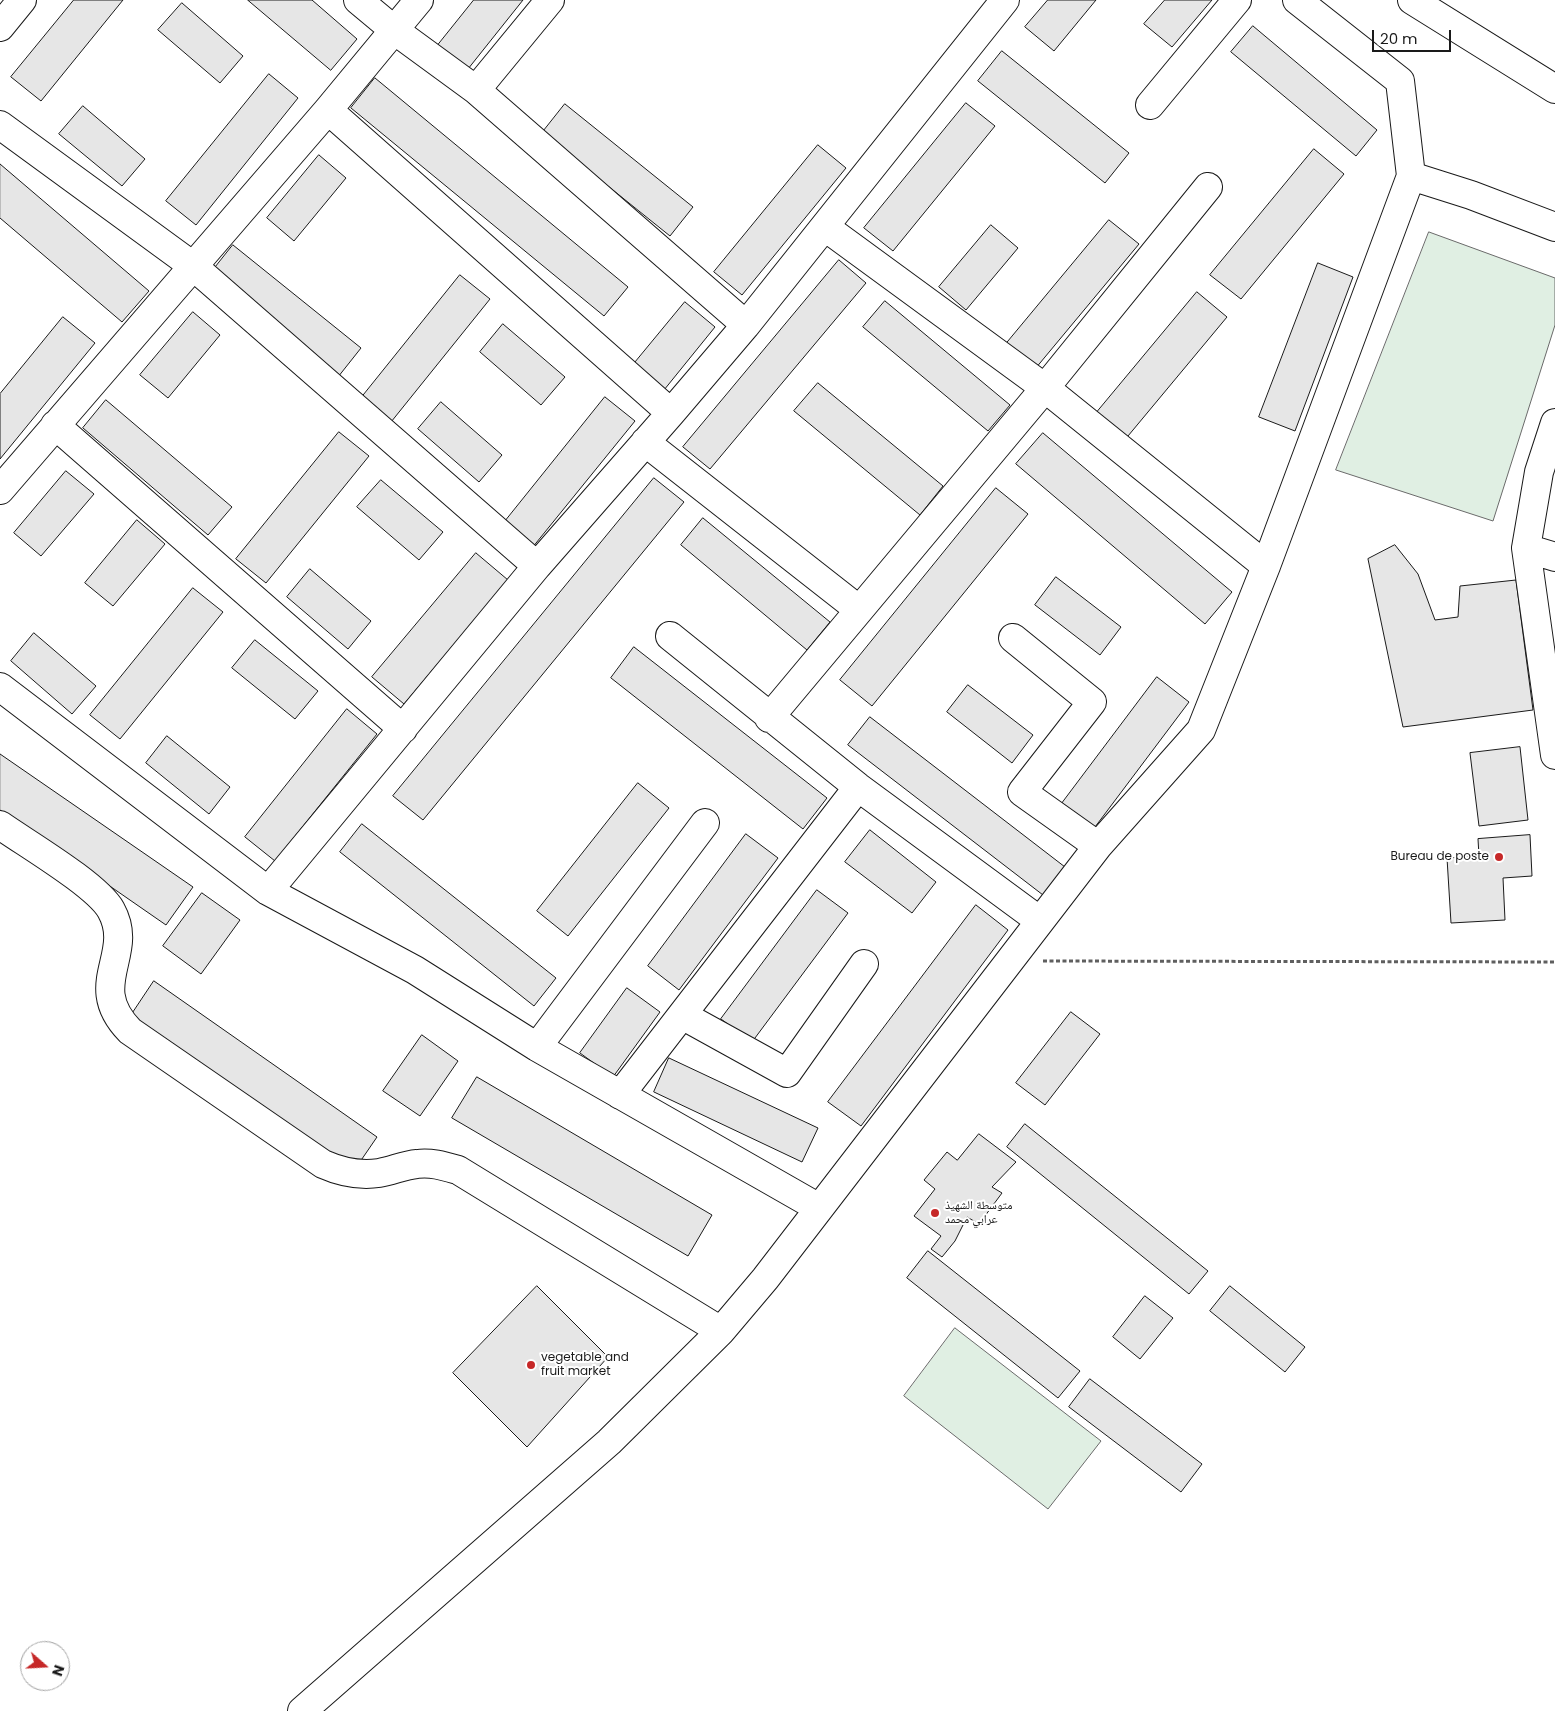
<!DOCTYPE html>
<html>
<head>
<meta charset="utf-8">
<style>
  body { margin:0 }
  #map { position:relative; width:1555px; height:1711px; overflow:hidden; background:#fff; font-family:Poppins,sans-serif }
  canvas { display:block }
  .north { position:absolute; left:20px; top:1641px; width:50px; height:50px; box-sizing:border-box; background:#fff; border:1px solid #a3a3a3; border-radius:50%; rotate:109deg; font-size:14px; font-weight:700; line-height:20px; text-align:center; color:#1a1a1a }
  .north::after { content:''; display:block; margin:auto; width:18px; height:22px; background:#c62828; clip-path:polygon(50% 0,100% 100%,50% 72%,0 100%) }
  .scale { position:absolute; left:1372px; top:30px; width:79px; height:22px; box-sizing:border-box; border:2px solid #1a1a1a; border-top:0; padding-left:6px; font-size:15px; line-height:18px; white-space:nowrap; color:#1a1a1a; -webkit-text-stroke:4px #fff; paint-order:stroke }
</style>
</head>
<body>
<div id="map">
<canvas width="1555" height="1711"></canvas>
<div class="north">N</div>
<div class="scale">20 m</div>
</div>
<script>
const ctx = document.querySelector('canvas').getContext('2d');
ctx.lineJoin = 'round';
function fillPath(path, color) { ctx.fillStyle = color; ctx.fill(path, 'evenodd'); }
function strokePath(path, color, width, dash) { ctx.strokeStyle = color; ctx.lineWidth = width; ctx.lineCap = dash ? 'butt' : 'round'; ctx.setLineDash(dash || []); ctx.stroke(path); }
function label(font, color, halo, rows, align = 'center') {
  ctx.font = font + ' Poppins,"Noto Naskh Arabic",sans-serif'; ctx.lineWidth = 4; ctx.setLineDash([]); ctx.textBaseline = 'middle'; ctx.strokeStyle = halo; ctx.fillStyle = color; for (const [text, x, y, turn = 0] of rows) {
    ctx.save(); ctx.translate(x, y); ctx.rotate((+turn || 0) * Math.PI / 180); ctx.textAlign = isNaN(turn) ? turn : align; if (halo) ctx.strokeText(text, 0, 0); ctx.fillText(text, 0, 0); ctx.restore();
  }
}
const green = new Path2D(`
  M 1429,232 L 1555,278 L 1555,325 L 1493,521 L 1336,470 Z
  M 955,1328 L 1101,1441 L 1048,1509 L 904,1396 Z`);
fillPath(green, '#e0efe3');
strokePath(green, '#6a6a6a', 1);
const building = new Path2D(`
  M 74,0 L 123,0 L 41,101 L 11,77 Z
  M 248,0 L 312,0 L 357,39 L 331,70 Z
  M 474,0 L 523,0 L 464,74 L 434,50 Z
  M 1048,0 L 1096,0 L 1054,51 L 1025,27 Z
  M 1165,0 L 1212,0 L 1172,47 L 1144,24 Z
  M 182,3 L 243,56 L 220,83 L 158,30 Z
  M 1253,26 L 1377,130 L 1356,156 L 1231,52 Z
  M 1002,51 L 1129,153 L 1105,183 L 978,81 Z
  M 269,74 L 298,98 L 196,225 L 166,201 Z
  M 375,78 L 628,287 L 604,316 L 351,108 Z
  M 966,103 L 995,126 L 893,251 L 864,228 Z
  M 565,104 L 693,207 L 670,236 L 542,133 Z
  M 83,106 L 145,159 L 122,186 L 59,134 Z
  M 818,145 L 846,168 L 742,295 L 714,272 Z
  M 1314,149 L 1344,174 L 1241,299 L 1210,275 Z
  M 319,155 L 346,178 L 294,241 L 267,218 Z
  M 0,164 L 149,291 L 122,322 L 0,218 Z
  M 1109,220 L 1139,244 L 1035,369 L 1006,344 Z
  M 991,225 L 1018,248 L 966,310 L 939,287 Z
  M 233,245 L 361,348 L 338,377 L 210,274 Z
  M 839,260 L 866,283 L 710,469 L 683,447 Z
  M 1318,263 L 1353,277 L 1295,431 L 1259,417 Z
  M 460,275 L 490,299 L 387,427 L 358,402 Z
  M 1197,292 L 1227,317 L 1123,442 L 1093,417 Z
  M 885,301 L 1010,405 L 988,431 L 863,327 Z
  M 685,302 L 715,327 L 664,390 L 633,365 Z
  M 193,312 L 220,335 L 168,398 L 140,375 Z
  M 63,317 L 95,343 L 0,459 L 0,394 Z
  M 503,324 L 565,377 L 541,405 L 480,352 Z
  M 818,383 L 943,486 L 920,515 L 794,411 Z
  M 605,397 L 635,421 L 532,548 L 503,524 Z
  M 106,400 L 232,507 L 208,535 L 83,428 Z
  M 441,402 L 502,455 L 479,482 L 418,429 Z
  M 339,432 L 369,456 L 266,583 L 236,559 Z
  M 1043,433 L 1232,592 L 1205,624 L 1016,464 Z
  M 66,471 L 94,494 L 41,556 L 14,533 Z
  M 654,478 L 684,502 L 423,820 L 393,796 Z
  M 381,480 L 443,532 L 419,560 L 357,507 Z
  M 996,488 L 1028,514 L 872,706 L 840,680 Z
  M 703,518 L 830,622 L 807,650 L 681,545 Z
  M 137,520 L 165,544 L 113,606 L 85,583 Z
  M 1395,545 L 1418,574 L 1435,620 L 1458,617 L 1460,586 L 1516,580 L 1533,710 L 1403,727 L 1368,559 Z
  M 476,553 L 508,580 L 404,704 L 372,677 Z
  M 310,569 L 371,621 L 348,649 L 287,597 Z
  M 1056,577 L 1121,627 L 1100,655 L 1035,605 Z
  M 193,588 L 223,612 L 120,739 L 90,715 Z
  M 34,633 L 96,686 L 72,714 L 11,661 Z
  M 255,640 L 318,691 L 295,719 L 232,668 Z
  M 634,647 L 827,798 L 803,829 L 611,678 Z
  M 1157,677 L 1189,702 L 1092,831 L 1060,806 Z
  M 968,685 L 1033,735 L 1012,763 L 947,712 Z
  M 347,709 L 377,734 L 275,861 L 245,837 Z
  M 870,717 L 1065,867 L 1043,895 L 848,745 Z
  M 167,736 L 230,787 L 209,814 L 146,763 Z
  M 1520,747 L 1528,820 L 1479,826 L 1470,753 Z
  M 0,754 L 193,887 L 166,925 L 0,810 Z
  M 638,783 L 669,808 L 568,936 L 537,911 Z
  M 362,824 L 556,978 L 534,1006 L 340,852 Z
  M 870,830 L 936,882 L 912,913 L 845,862 Z
  M 746,834 L 778,858 L 679,990 L 648,966 Z
  M 1530,835 L 1532,876 L 1503,878 L 1505,920 L 1451,923 L 1447,858 L 1479,856 L 1478,839 Z
  M 817,890 L 848,913 L 752,1042 L 721,1019 Z
  M 202,893 L 240,920 L 201,974 L 163,946 Z
  M 976,905 L 1008,930 L 861,1126 L 828,1102 Z
  M 154,981 L 377,1137 L 353,1172 L 130,1017 Z
  M 627,988 L 660,1012 L 613,1077 L 580,1053 Z
  M 1071,1012 L 1100,1034 L 1045,1105 L 1016,1083 Z
  M 422,1035 L 458,1061 L 420,1116 L 383,1091 Z
  M 669,1058 L 818,1128 L 802,1162 L 654,1092 Z
  M 477,1077 L 712,1215 L 688,1256 L 452,1118 Z
  M 1025,1124 L 1208,1271 L 1189,1294 L 1007,1147 Z
  M 979,1134 L 1016,1162 L 992,1187 L 1002,1193 L 979,1224 L 967,1217 L 955,1241 L 942,1257 L 931,1249 L 941,1236 L 914,1216 L 935,1189 L 924,1180 L 947,1152 L 957,1160 Z
  M 928,1251 L 1080,1371 L 1058,1398 L 907,1278 Z
  M 537,1286 L 608,1357 L 527,1447 L 453,1373 Z
  M 1230,1286 L 1305,1347 L 1285,1372 L 1210,1311 Z
  M 1145,1296 L 1173,1318 L 1140,1359 L 1113,1337 Z
  M 1090,1379 L 1202,1464 L 1181,1492 L 1069,1407 Z`);
fillPath(building, '#e6e6e6');
strokePath(building, '#1a1a1a', 1);
const minor = new Path2D(`
  M 358,0 L 394,30 L 476,90 L 746,325
  M 0,27 L 22,0
  M 476,90 L 550,0
  M 1150,105 L 1237,0
  M 328,110 L 671,413
  M 0,125 L 193,266 L 537,566
  M 1411,176 L 1471,195 L 1555,227
  M 825,227 L 1045,388 L 1266,566
  M 1555,423 L 1539,472 L 1526,548 L 1555,755
  M 55,425 L 403,729
  M 645,442 L 858,609
  M 0,490 L 328,110 L 419,0
  M 1526,548 L 1555,557
  M 670,636 L 858,787 L 1040,921
  M 1013,638 L 1092,702 L 1022,792 L 1098,846
  M 0,687 L 268,891 L 415,970 L 537,1047 L 819,1208
  M 769,718 L 1045,388 L 1208,187
  M 0,825 C 27,844 97,885 111,910 C 136,955 84,984 130,1031 L 323,1164 C 341,1172 359,1176 379,1173 C 392,1171 404,1165 417,1164 C 431,1162 444,1166 458,1170 L 721,1331
  M 268,891 L 537,566 L 671,413 L 746,325 L 1005,0
  M 682,1015 L 787,1073 L 864,964
  M 537,1047 L 705,823
  M 620,1095 L 858,787
  M 302,1711 L 609,1442 L 721,1331 L 765,1279 L 1098,846 L 1201,730 L 1266,566 L 1411,176 L 1400,81 L 1297,0`);
const major = new Path2D(`
  M 1412,0 L 1555,89`);
strokePath(minor, '#1a1a1a', 30);
strokePath(major, '#1a1a1a', 30);
strokePath(new Path2D(`
  M 1043,961 L 1555,962`), '#5f5f5f', 3, [4, 2.5]);
strokePath(minor, '#fff', 28);
strokePath(major, '#fff', 28);
for (const [x, y, r, color] of [
  [1499,857,5,"#c62828"],
  [935,1213,5,"#c62828"],
  [531,1365,5,"#c62828"]
]) { const dot = new Path2D(); dot.arc(x, y, r, 0, 2 * Math.PI); ctx.fillStyle = color; ctx.fill(dot); strokePath(dot, '#fff', 2); }
label('12px', '#1a1a1a', '#fff', [
  ["Bureau de poste",1489,857,"right"],
  ["متوسطة الشهيذ",945,1206],
  ["عرابي محمد",945,1220],
  ["vegetable and",541,1358],
  ["fruit market",541,1372]
], 'left');
</script>
</body>
</html>
